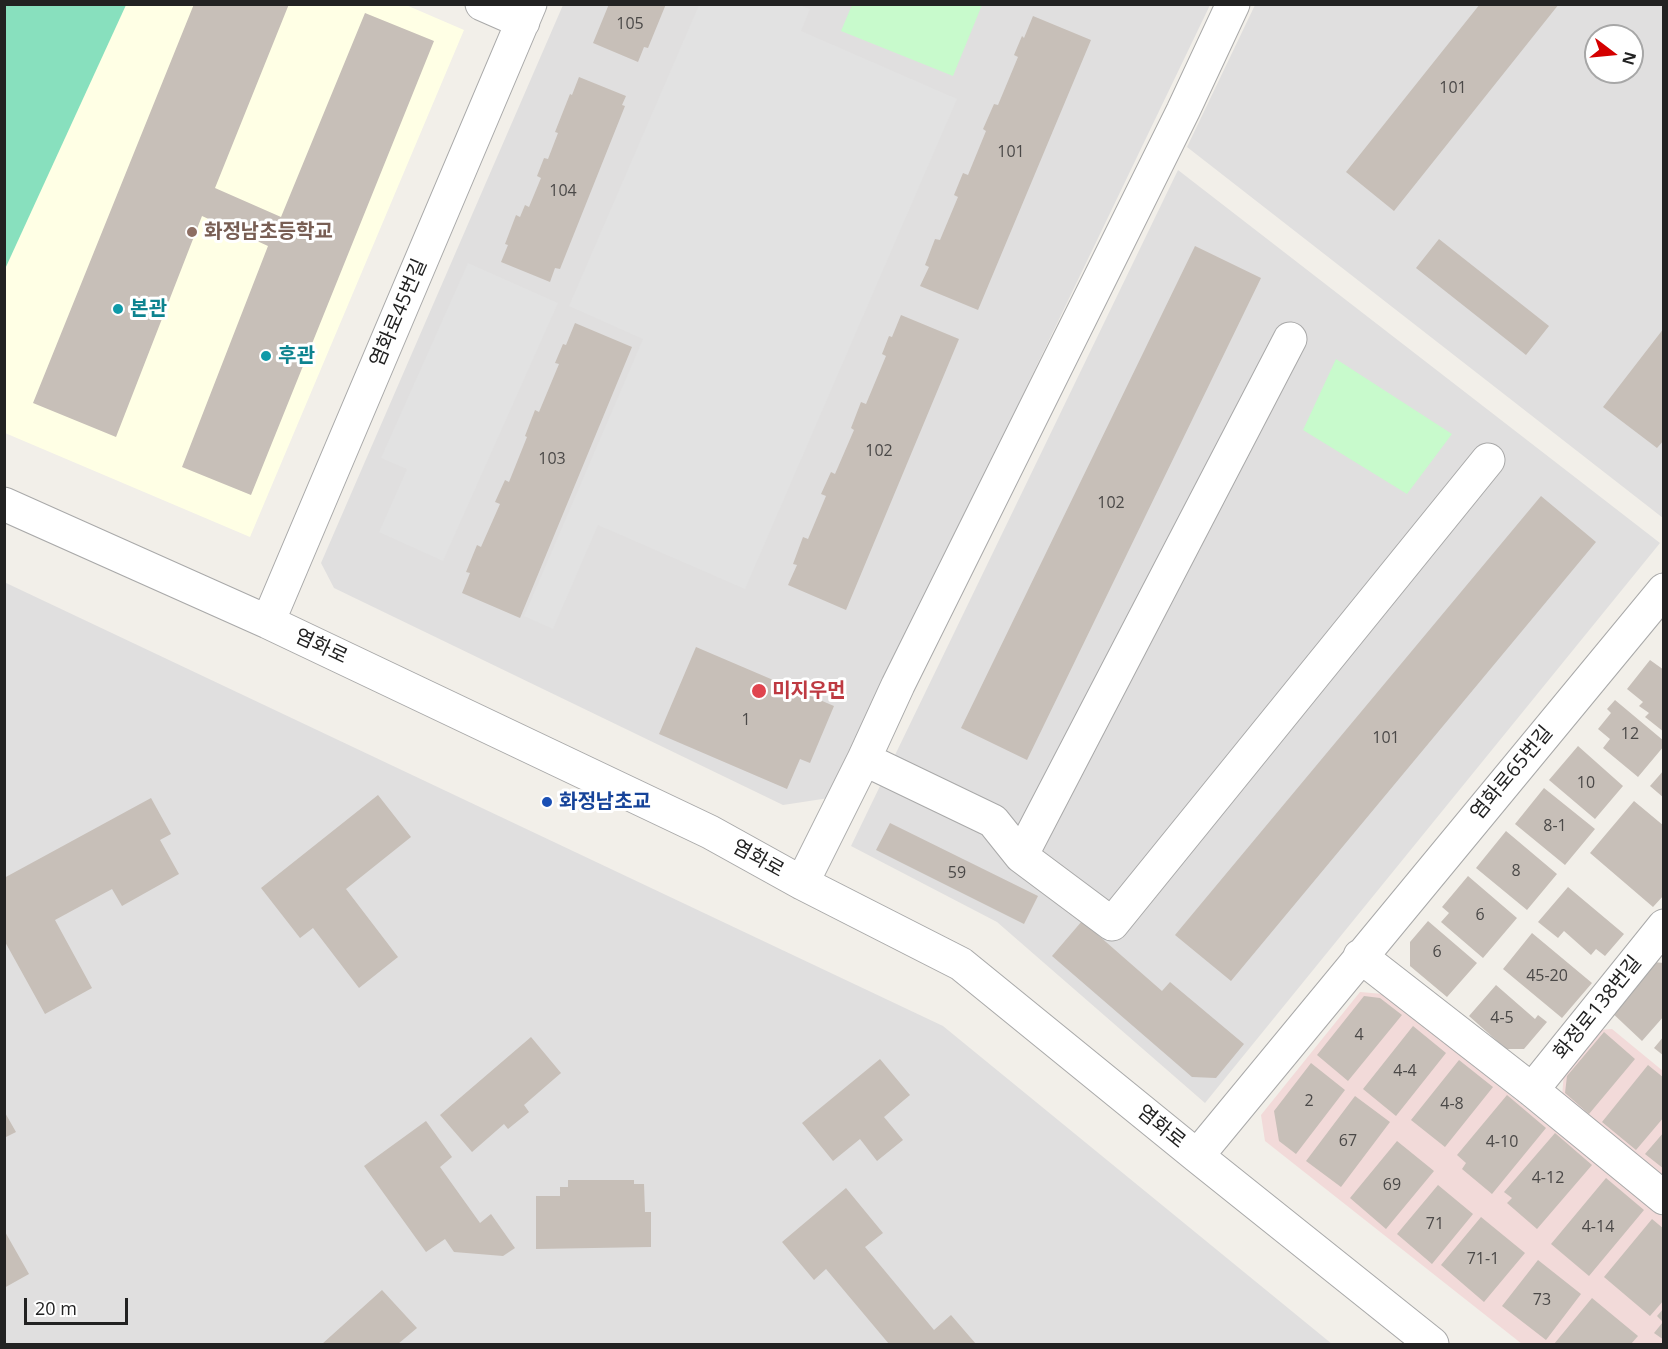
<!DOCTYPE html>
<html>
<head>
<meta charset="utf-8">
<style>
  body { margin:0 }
  #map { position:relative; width:1668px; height:1349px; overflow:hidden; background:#f2efe9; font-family:"Open Sans",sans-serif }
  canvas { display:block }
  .frame { position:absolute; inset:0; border:6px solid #222; pointer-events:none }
  .north { position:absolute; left:1584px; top:24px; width:60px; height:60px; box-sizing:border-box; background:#fff; border:2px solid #a7a7a7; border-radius:50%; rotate:106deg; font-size:16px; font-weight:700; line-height:24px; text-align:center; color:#222 }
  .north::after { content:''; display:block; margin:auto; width:21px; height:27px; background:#d40000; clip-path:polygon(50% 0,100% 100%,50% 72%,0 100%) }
  .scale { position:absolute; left:24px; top:1298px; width:104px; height:27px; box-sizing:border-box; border:3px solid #222; border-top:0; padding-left:8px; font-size:18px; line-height:21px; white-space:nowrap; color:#222; -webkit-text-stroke:4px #fff; paint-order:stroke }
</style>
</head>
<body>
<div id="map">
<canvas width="1668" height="1349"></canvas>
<div class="frame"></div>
<div class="north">N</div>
<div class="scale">20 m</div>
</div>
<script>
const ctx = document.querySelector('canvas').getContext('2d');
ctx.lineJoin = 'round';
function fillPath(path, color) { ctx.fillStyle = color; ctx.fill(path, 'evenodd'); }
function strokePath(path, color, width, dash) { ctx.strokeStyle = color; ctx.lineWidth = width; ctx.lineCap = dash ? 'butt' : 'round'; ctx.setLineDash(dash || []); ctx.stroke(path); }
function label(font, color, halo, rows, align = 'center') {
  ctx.font = font + ' "Open Sans","Noto Sans KR",sans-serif'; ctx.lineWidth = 6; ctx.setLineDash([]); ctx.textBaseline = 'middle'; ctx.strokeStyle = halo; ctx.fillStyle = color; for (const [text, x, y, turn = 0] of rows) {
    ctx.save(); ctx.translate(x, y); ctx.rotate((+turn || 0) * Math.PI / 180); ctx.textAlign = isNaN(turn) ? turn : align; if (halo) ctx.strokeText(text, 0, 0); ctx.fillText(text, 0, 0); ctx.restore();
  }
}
fillPath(new Path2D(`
  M 563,5 L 1210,5 L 829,798 L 783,805 L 334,588 L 321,563 Z
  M 1255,5 L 1663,5 L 1663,518 L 1187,147 ZM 1596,36 L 1632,36 L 1632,72 L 1596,72 Z
  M 1178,170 L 1660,543 L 1205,1103 L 997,922 L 851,846 Z
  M 4,582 L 943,1026 L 1332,1344 L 5,1344 Z`), '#e0dfdf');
fillPath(new Path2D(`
  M 1360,992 L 1383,994 L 1663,1217 L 1663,1344 L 1522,1344 L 1265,1141 L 1261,1115 Z
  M 1612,1029 L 1663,1071 L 1663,1181 L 1562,1097 L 1564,1072 L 1598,1030 Z`), '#f2dad9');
fillPath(new Path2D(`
  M 4,5 L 406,5 L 464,30 L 250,537 L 5,433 Z`), '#ffffe5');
fillPath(new Path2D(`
  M 852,5 L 852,4 L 982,5 L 953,76 L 841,31 Z
  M 1336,359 L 1452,434 L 1407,494 L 1303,430 Z`), '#c8facc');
fillPath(new Path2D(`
  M 5,4 L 126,5 L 5,269 L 4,5 Z`), '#88e0be');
fillPath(new Path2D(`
  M 699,5 L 799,5 L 810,9 L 801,31 L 957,99 L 745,589 L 598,525 L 553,629 L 524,616 L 643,339 L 569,306 Z
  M 468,263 L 558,303 L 443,561 L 379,532 L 407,469 L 381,458 Z`), '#e2e2e2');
fillPath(new Path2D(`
  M 194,4 L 289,4 L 215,188 L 281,217 L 365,13 L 434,41 L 251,495 L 182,467 L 268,246 L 202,216 L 116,437 L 33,403 Z
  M 609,4 L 666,4 L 648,48 L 644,47 L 638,62 L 593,43 Z
  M 1480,4 L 1559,4 L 1394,211 L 1346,172 Z
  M 1033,16 L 1091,40 L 978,310 L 920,286 L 929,267 L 925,265 L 935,239 L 940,240 L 958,197 L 954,195 L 963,173 L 968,175 L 986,131 L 983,129 L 994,104 L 998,105 L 1018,57 L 1014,55 L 1022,36 L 1024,38 Z
  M 579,77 L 626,96 L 622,105 L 625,106 L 560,269 L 555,268 L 550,282 L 501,262 L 508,245 L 505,244 L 516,215 L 520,217 L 525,205 L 529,207 L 541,178 L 537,176 L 544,158 L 548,159 L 558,133 L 555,132 L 570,94 L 572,95 Z
  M 1439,239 L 1549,326 L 1526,355 L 1416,268 Z
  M 1195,246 L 1261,278 L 1027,760 L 961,728 Z
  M 901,315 L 959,339 L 846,610 L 788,585 L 797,565 L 793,564 L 803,537 L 808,539 L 826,496 L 821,494 L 831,472 L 835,474 L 854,430 L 851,428 L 861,402 L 866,404 L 886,356 L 882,354 L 889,336 L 892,337 Z
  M 575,323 L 632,347 L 520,618 L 462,593 L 470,573 L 466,572 L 477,545 L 481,547 L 500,504 L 495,502 L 505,480 L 509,482 L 527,437 L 525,436 L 535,410 L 539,412 L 559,364 L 555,363 L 563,344 L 566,345 Z
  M 1664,328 L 1664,440 L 1657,448 L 1603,407 Z
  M 1541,496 L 1596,542 L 1231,981 L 1175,935 Z
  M 696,647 L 834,706 L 810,763 L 800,759 L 787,789 L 659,734 Z
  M 1650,660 L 1664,670 L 1664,732 L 1645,717 L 1649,713 L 1639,706 L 1643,702 L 1627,689 Z
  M 1615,700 L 1664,741 L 1664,746 L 1638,777 L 1603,748 L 1610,739 L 1598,729 L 1611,713 L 1607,709 Z
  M 1578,746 L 1623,786 L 1595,819 L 1549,780 Z
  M 1664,770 L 1664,798 L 1650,786 Z
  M 1544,788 L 1595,829 L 1565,865 L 1515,824 Z
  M 378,795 L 411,837 L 346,889 L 398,957 L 359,988 L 313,928 L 300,938 L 261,888 Z
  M 151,798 L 171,834 L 160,840 L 179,874 L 122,906 L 112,889 L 55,920 L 92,988 L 45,1014 L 4,940 L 4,878 Z
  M 1634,801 L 1664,826 L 1664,895 L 1653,907 L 1590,853 Z
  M 890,823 L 1038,896 L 1024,924 L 876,850 Z
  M 1506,831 L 1557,874 L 1527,910 L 1476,868 Z
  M 1468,876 L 1517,918 L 1483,958 L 1441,922 L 1449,913 L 1442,907 Z
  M 1568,887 L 1624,934 L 1605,956 L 1596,949 L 1591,955 L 1564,931 L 1558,938 L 1538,922 Z
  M 1082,921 L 1162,991 L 1170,982 L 1244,1044 L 1216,1078 L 1192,1077 L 1052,956 Z
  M 1428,921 L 1477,963 L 1447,997 L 1410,966 L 1410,942 Z
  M 1532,933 L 1592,983 L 1562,1018 L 1503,969 Z
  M 1641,961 L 1664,963 L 1664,1016 L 1642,1041 L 1608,1009 Z
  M 1496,985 L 1535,1019 L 1538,1015 L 1547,1022 L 1524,1049 L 1506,1049 L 1469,1016 Z
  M 1364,996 L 1380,998 L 1402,1015 L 1348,1081 L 1317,1055 Z
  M 1413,1026 L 1446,1053 L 1396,1116 L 1363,1089 Z
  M 1604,1032 L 1635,1059 L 1589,1114 L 1565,1093 L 1567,1076 Z
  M 1664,1036 L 1664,1056 L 1654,1048 Z
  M 531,1037 L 561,1073 L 524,1105 L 529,1112 L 508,1129 L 504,1124 L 472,1152 L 440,1115 Z
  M 880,1059 L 910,1095 L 884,1117 L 903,1140 L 877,1161 L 860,1139 L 833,1161 L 802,1123 Z
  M 1459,1060 L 1493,1087 L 1445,1147 L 1411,1120 Z
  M 1311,1063 L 1345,1090 L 1296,1154 L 1279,1141 L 1274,1111 Z
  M 1648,1065 L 1664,1078 L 1664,1117 L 1636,1150 L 1602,1122 Z
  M 1507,1095 L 1546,1128 L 1492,1194 L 1462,1169 L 1466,1163 L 1457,1155 Z
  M 1355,1096 L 1390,1122 L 1341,1187 L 1306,1161 Z
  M 4,1111 L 16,1132 L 4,1138 Z
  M 426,1121 L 452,1157 L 440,1167 L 480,1223 L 491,1214 L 515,1248 L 503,1256 L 454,1252 L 445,1239 L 426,1252 L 364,1166 Z
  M 1664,1132 L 1664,1169 L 1645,1154 Z
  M 1555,1133 L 1592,1165 L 1537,1229 L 1507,1203 L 1512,1198 L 1504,1192 Z
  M 1397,1141 L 1434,1171 L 1386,1229 L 1350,1198 Z
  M 1606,1178 L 1644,1210 L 1589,1276 L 1551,1244 Z
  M 568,1180 L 634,1180 L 634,1184 L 644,1184 L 645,1212 L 651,1212 L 651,1247 L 536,1249 L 536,1196 L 560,1196 L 560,1187 L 568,1187 Z
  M 1438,1185 L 1473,1214 L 1432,1264 L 1397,1234 Z
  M 846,1188 L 883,1233 L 865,1247 L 934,1330 L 951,1315 L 976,1344 L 889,1344 L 826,1269 L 814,1280 L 782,1242 Z
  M 1481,1217 L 1525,1253 L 1484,1302 L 1441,1265 Z
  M 1652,1219 L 1664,1229 L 1664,1300 L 1650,1316 L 1604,1277 Z
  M 4,1230 L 29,1274 L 4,1288 Z
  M 1538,1260 L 1581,1294 L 1546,1340 L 1502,1306 Z
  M 382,1290 L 417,1328 L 398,1344 L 322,1344 Z
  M 1592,1298 L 1638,1336 L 1631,1344 L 1554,1344 Z
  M 1664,1308 L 1664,1340 L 1654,1333 L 1663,1322 L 1657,1316 Z`), '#c7bfb8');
const minor = new Path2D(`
  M 482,4 L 523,22
  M 4,504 L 268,622 L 710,832 L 802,883 L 961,964 L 1197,1156 L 1432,1344
  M 268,622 L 530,4
  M 864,759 L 993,821 L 1021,856 L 1112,924 L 1488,460
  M 1021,856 L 1290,339
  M 802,883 L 864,759 L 898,685 L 1183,111 L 1233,4
  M 1360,956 L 1532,1090 L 1664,1198
  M 1532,1090 L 1664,926
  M 1197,1156 L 1664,590`);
strokePath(minor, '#a9a9a9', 35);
strokePath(minor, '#fff', 33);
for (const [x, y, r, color] of [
  [192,232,6,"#8d6e63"],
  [118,309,6,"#0f9aa8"],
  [266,356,6,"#0f9aa8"],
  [759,691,8,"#e0444e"],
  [547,802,6,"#1a4fb4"]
]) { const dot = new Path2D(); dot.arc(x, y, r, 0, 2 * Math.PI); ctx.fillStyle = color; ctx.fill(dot); strokePath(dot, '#fff', 2); }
label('16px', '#4b4948', null, [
  ["105",630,24],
  ["101",1453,88],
  ["101",1011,152],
  ["104",563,191],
  ["102",879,451],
  ["103",552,459],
  ["102",1111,503],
  ["1",746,720],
  ["12",1630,734],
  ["101",1386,738],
  ["10",1586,783],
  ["8-1",1555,826],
  ["8",1516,871],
  ["59",957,873],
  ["6",1480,915],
  ["6",1437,952],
  ["45-20",1547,976],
  ["4-5",1502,1018],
  ["4",1359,1035],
  ["4-4",1405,1071],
  ["2",1309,1101],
  ["4-8",1452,1104],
  ["67",1348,1141],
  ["4-10",1502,1142],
  ["4-12",1548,1178],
  ["69",1392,1185],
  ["71",1435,1224],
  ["4-14",1598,1227],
  ["71-1",1483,1259],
  ["73",1542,1300]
]);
label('bold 20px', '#785e54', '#fff', [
  ["화정남초등학교",204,232]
], 'left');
label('bold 20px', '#0d838f', '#fff', [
  ["본관",130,309],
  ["후관",278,356]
], 'left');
label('20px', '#222', '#fff', [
  ["염화로45번길",399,313,-67],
  ["염화로",321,647,25],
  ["염화로65번길",1512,773,-50],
  ["염화로",758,859,29],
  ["화정로138번길",1598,1008,-51],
  ["염화로",1161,1127,39]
]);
label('bold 20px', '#be3a42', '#fff', [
  ["미지우먼",772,691]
], 'left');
label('bold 20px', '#164399', '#fff', [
  ["화정남초교",559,802]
], 'left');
</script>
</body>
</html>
